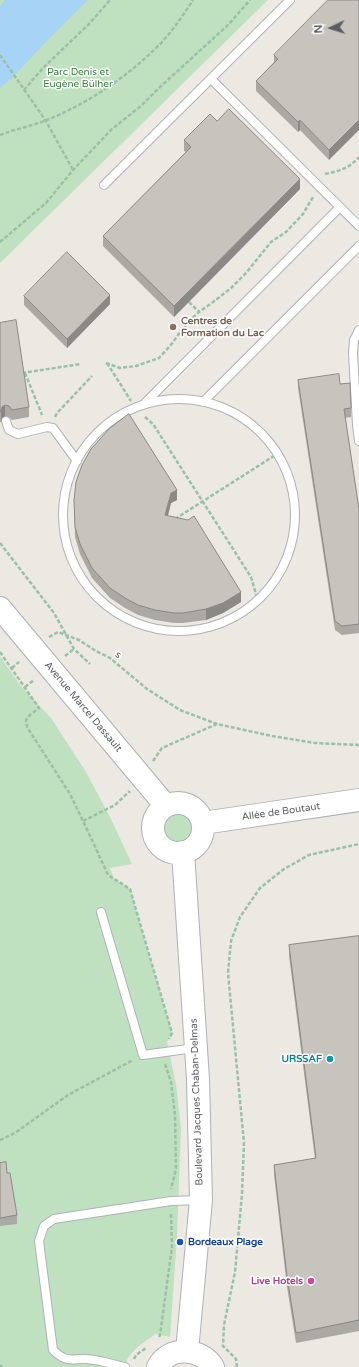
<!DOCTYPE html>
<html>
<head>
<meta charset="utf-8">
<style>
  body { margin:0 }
  #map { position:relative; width:359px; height:1367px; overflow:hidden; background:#ebe9e2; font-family:"Varela Round",sans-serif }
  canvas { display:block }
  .north { position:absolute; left:311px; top:8px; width:40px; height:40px; -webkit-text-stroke:3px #fff; paint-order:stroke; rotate:266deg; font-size:11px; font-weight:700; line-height:16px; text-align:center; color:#5a5d61 }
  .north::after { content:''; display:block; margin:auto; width:14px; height:18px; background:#5a5d61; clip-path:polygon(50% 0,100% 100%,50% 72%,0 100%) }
</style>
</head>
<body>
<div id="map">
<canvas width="359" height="1367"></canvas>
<div class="north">N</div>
</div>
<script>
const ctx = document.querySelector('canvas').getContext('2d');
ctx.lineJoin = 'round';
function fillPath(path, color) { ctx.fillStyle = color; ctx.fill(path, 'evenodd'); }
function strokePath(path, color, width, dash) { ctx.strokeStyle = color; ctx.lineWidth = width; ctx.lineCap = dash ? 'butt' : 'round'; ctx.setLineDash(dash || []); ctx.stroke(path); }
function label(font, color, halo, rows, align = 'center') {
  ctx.font = font + ' "Varela Round",sans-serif'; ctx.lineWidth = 3; ctx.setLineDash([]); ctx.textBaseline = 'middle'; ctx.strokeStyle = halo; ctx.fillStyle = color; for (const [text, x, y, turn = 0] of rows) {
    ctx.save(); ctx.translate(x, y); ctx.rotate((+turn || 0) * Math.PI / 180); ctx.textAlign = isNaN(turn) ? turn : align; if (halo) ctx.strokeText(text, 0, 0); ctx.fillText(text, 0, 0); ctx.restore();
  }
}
fillPath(new Path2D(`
  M 0,0 L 268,0 L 0,263 Z
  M 0,656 L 20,685 L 51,718 L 86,772 L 110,817 L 132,864 L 110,868 L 114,879 L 130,889 L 172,1033 L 167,1042 L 176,1084 L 181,1128 L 177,1236 L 170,1337 L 155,1334 C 141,1345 130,1350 124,1367 L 0,1367 Z
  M162 827a16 16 0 1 1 32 0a16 16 0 1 1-32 0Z`), '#c0e1c0');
fillPath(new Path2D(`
  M 5,0 L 88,0 L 43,45 L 14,76 L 0,88 L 0,6 Z`), '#a7d3f6');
const lane = new Path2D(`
  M 211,79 L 359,226
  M 104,185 L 290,0
  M 359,330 L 354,340 L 353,353 L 357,425 L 359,441
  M63 515a116 116 0 1 1 232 0a116 116 0 1 1-232 0Z
  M 203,402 L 359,246
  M 143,405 L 340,207
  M 6,421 L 9,430 L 18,434 L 47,427 L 53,428 L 77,461
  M 101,912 L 143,1055 L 195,1048
  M 125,1367 C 114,1365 104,1361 94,1360 C 75,1356 69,1366 53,1350 L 39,1241 L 44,1226 L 54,1219 L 171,1201 L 200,1200`);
const secondary = new Path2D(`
  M 0,608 L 166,806
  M153 828a25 25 0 1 1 50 0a25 25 0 1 1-50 0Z
  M 203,823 L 359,800
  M 183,852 L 198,1079 L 201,1200 L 187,1351
  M 158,1367 C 169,1345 202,1348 213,1367`);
strokePath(lane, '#afb2b6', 10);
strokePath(secondary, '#aeb1b6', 24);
strokePath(new Path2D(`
  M 0,55 L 46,121 L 73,170
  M 24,90 L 43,68 L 89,24 L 110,0
  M 0,135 C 15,129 32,126 47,120 C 89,103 130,75 162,42 C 174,29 184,14 193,0
  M 325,174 C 339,171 350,168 359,157
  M 0,242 L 46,203 L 73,170 L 112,129 L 141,106 L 160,87 L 228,25 L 250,0
  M 189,302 L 199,312
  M 106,363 L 120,368 L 136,366 L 159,358 L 170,346 L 187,323 L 199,312 L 213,302 L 230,289 L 246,273 L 271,242 L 286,232 L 303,214 L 313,197
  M 107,363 L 131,401
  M 22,373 L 81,364
  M 25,373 L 42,415
  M 55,417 L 57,413 L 92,376
  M 145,417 L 153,424 L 251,577 L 258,601
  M 175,519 L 277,454
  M 0,543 L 54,613 L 74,649 L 90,664
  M 49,637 L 58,632 L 79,640 L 96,651 L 110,658 L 147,689 L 180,710 L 217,724
  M 0,652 L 39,708 L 30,715 L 26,720 L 27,727 L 70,794 L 93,842 L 108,875 L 130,889 L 172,1033 L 169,1039
  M 65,656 L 74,649
  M 12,668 L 19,662
  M 25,687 L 34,680
  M 153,761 L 162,748 L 217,724 L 272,736 L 315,743 L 359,745
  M 83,821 L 115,805 L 130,791
  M 165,1064 L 171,1082 L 175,1115 L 176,1169 L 171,1189
  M 0,1140 L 15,1133 L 68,1095 L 133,1060
  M 159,1337 L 160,1335 L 172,1247 L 171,1214
  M 134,1359 L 136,1355 L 146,1348
  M 0,1365 L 2,1367
  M 237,1367 L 236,1359 L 223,1346 L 224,1325 L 235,1272 L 242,1194 L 244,1143 L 228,973 L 231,941 L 240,917 L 260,888 L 284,869 L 309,855 L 359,844`), '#9ac1a6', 2.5, [4, 2]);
strokePath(lane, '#fff', 8);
strokePath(secondary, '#fff', 22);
fillPath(new Path2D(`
  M 359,0 L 329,160 L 300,130 L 298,132 L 256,91 L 256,81 L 274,62 L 274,55 Z
  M 217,121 L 300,189 L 174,317 L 103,246 L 103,236 L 186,152 L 184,151 L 184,140 Z
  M 24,296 L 110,304 L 67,348 L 24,305 Z
  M 0,323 L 29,407 L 29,417 L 12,420 L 9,417 L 5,416 L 2,418 L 1,422 L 0,422 Z
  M 298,380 L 340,384 L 351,408 L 351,417 L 345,418 L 359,509 L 359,633 L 342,635 L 335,630 L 298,388 Z
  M 74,500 L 177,500 L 171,503 L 168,516 L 241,602 L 223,613 L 206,620 L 183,623 L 174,623 L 155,620 L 138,615 L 125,608 L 110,598 L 92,578 L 80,554 L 75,537 Z
  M 359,936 L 359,1331 L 296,1343 L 287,1287 L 274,1175 L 274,1165 L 315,1159 L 289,956 L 289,945 Z
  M 0,1163 L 7,1173 L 17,1215 L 17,1224 L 0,1226 Z`), '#aba9a3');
fillPath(new Path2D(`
  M 300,120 L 300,130 L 298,132 L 298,122 Z
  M 359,120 L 359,130 L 329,160 L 329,150 Z
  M 300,179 L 300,189 L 174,317 L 174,306 Z
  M 110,295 L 110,304 L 67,348 L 67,339 Z
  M 5,405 L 5,416 L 2,418 L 1,422 L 1,411 L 2,407 Z
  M 177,490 L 177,500 L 171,503 L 165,526 L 165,515 L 171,493 Z
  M 241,592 L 241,602 L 223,613 L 206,620 L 206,609 Z`), '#8b8985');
const building = new Path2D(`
  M 328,0 L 359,0 L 359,120 L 329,150 L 300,120 L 298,122 L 256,81 L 278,59 L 274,55 Z
  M 229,109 L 300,179 L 174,306 L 103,236 L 191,147 L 184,140 L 210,114 L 217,121 Z
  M 67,252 L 110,295 L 67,339 L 24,296 Z
  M 16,320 L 29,407 L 12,410 L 9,406 L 5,405 L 2,407 L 1,411 L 0,412 L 0,323 Z
  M 339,374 L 340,384 L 350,383 L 351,408 L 344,409 L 359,509 L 359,624 L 342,626 L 335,621 L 298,380 Z
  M 129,414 L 177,490 L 171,493 L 165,515 L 188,520 L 194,516 L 241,592 L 223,603 L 206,609 L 183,613 L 174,613 L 155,610 L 138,605 L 125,598 L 110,588 L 92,568 L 80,544 L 75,527 L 74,500 L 76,482 L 82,465 L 91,449 L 109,429 Z
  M 359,936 L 359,1320 L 296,1333 L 287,1276 L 274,1165 L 316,1158 L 289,945 Z
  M 6,1162 L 7,1173 L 10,1173 L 17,1215 L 0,1218 L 0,1163 Z`);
fillPath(building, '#c7c4be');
strokePath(building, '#8b8985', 1);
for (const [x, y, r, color] of [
  [173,327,4,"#8d6e63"],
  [330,1059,4,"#0f9aa8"],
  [180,1242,4,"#1a4fb4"],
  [311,1281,4,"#d1479c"]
]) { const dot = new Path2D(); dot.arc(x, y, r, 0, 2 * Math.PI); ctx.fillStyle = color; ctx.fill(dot); strokePath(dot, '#fff', 1.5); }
label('10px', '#3c7e40', '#fff', [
  ["Parc Denis et",78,72],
  ["Eugène Bülher",78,84]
]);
label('bold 10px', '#785e54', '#fff', [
  ["Centres de",181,321],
  ["Formation du Lac",181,333]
], 'left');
label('10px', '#5a5d61', '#fff', [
  ["s",118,655,36],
  ["Avenue Marcel Dassault",83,707,50],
  ["Allée de Boutaut",281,812,-8],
  ["Boulevard Jacques Chaban-Delmas",197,1102,-92]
]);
label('bold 10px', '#0d838f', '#fff', [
  ["URSSAF",322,1059]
], 'right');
label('bold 10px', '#164399', '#fff', [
  ["Bordeaux Plage",188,1242]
], 'left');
label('bold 10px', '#b23c85', '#fff', [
  ["Live Hotels",303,1281]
], 'right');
</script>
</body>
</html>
